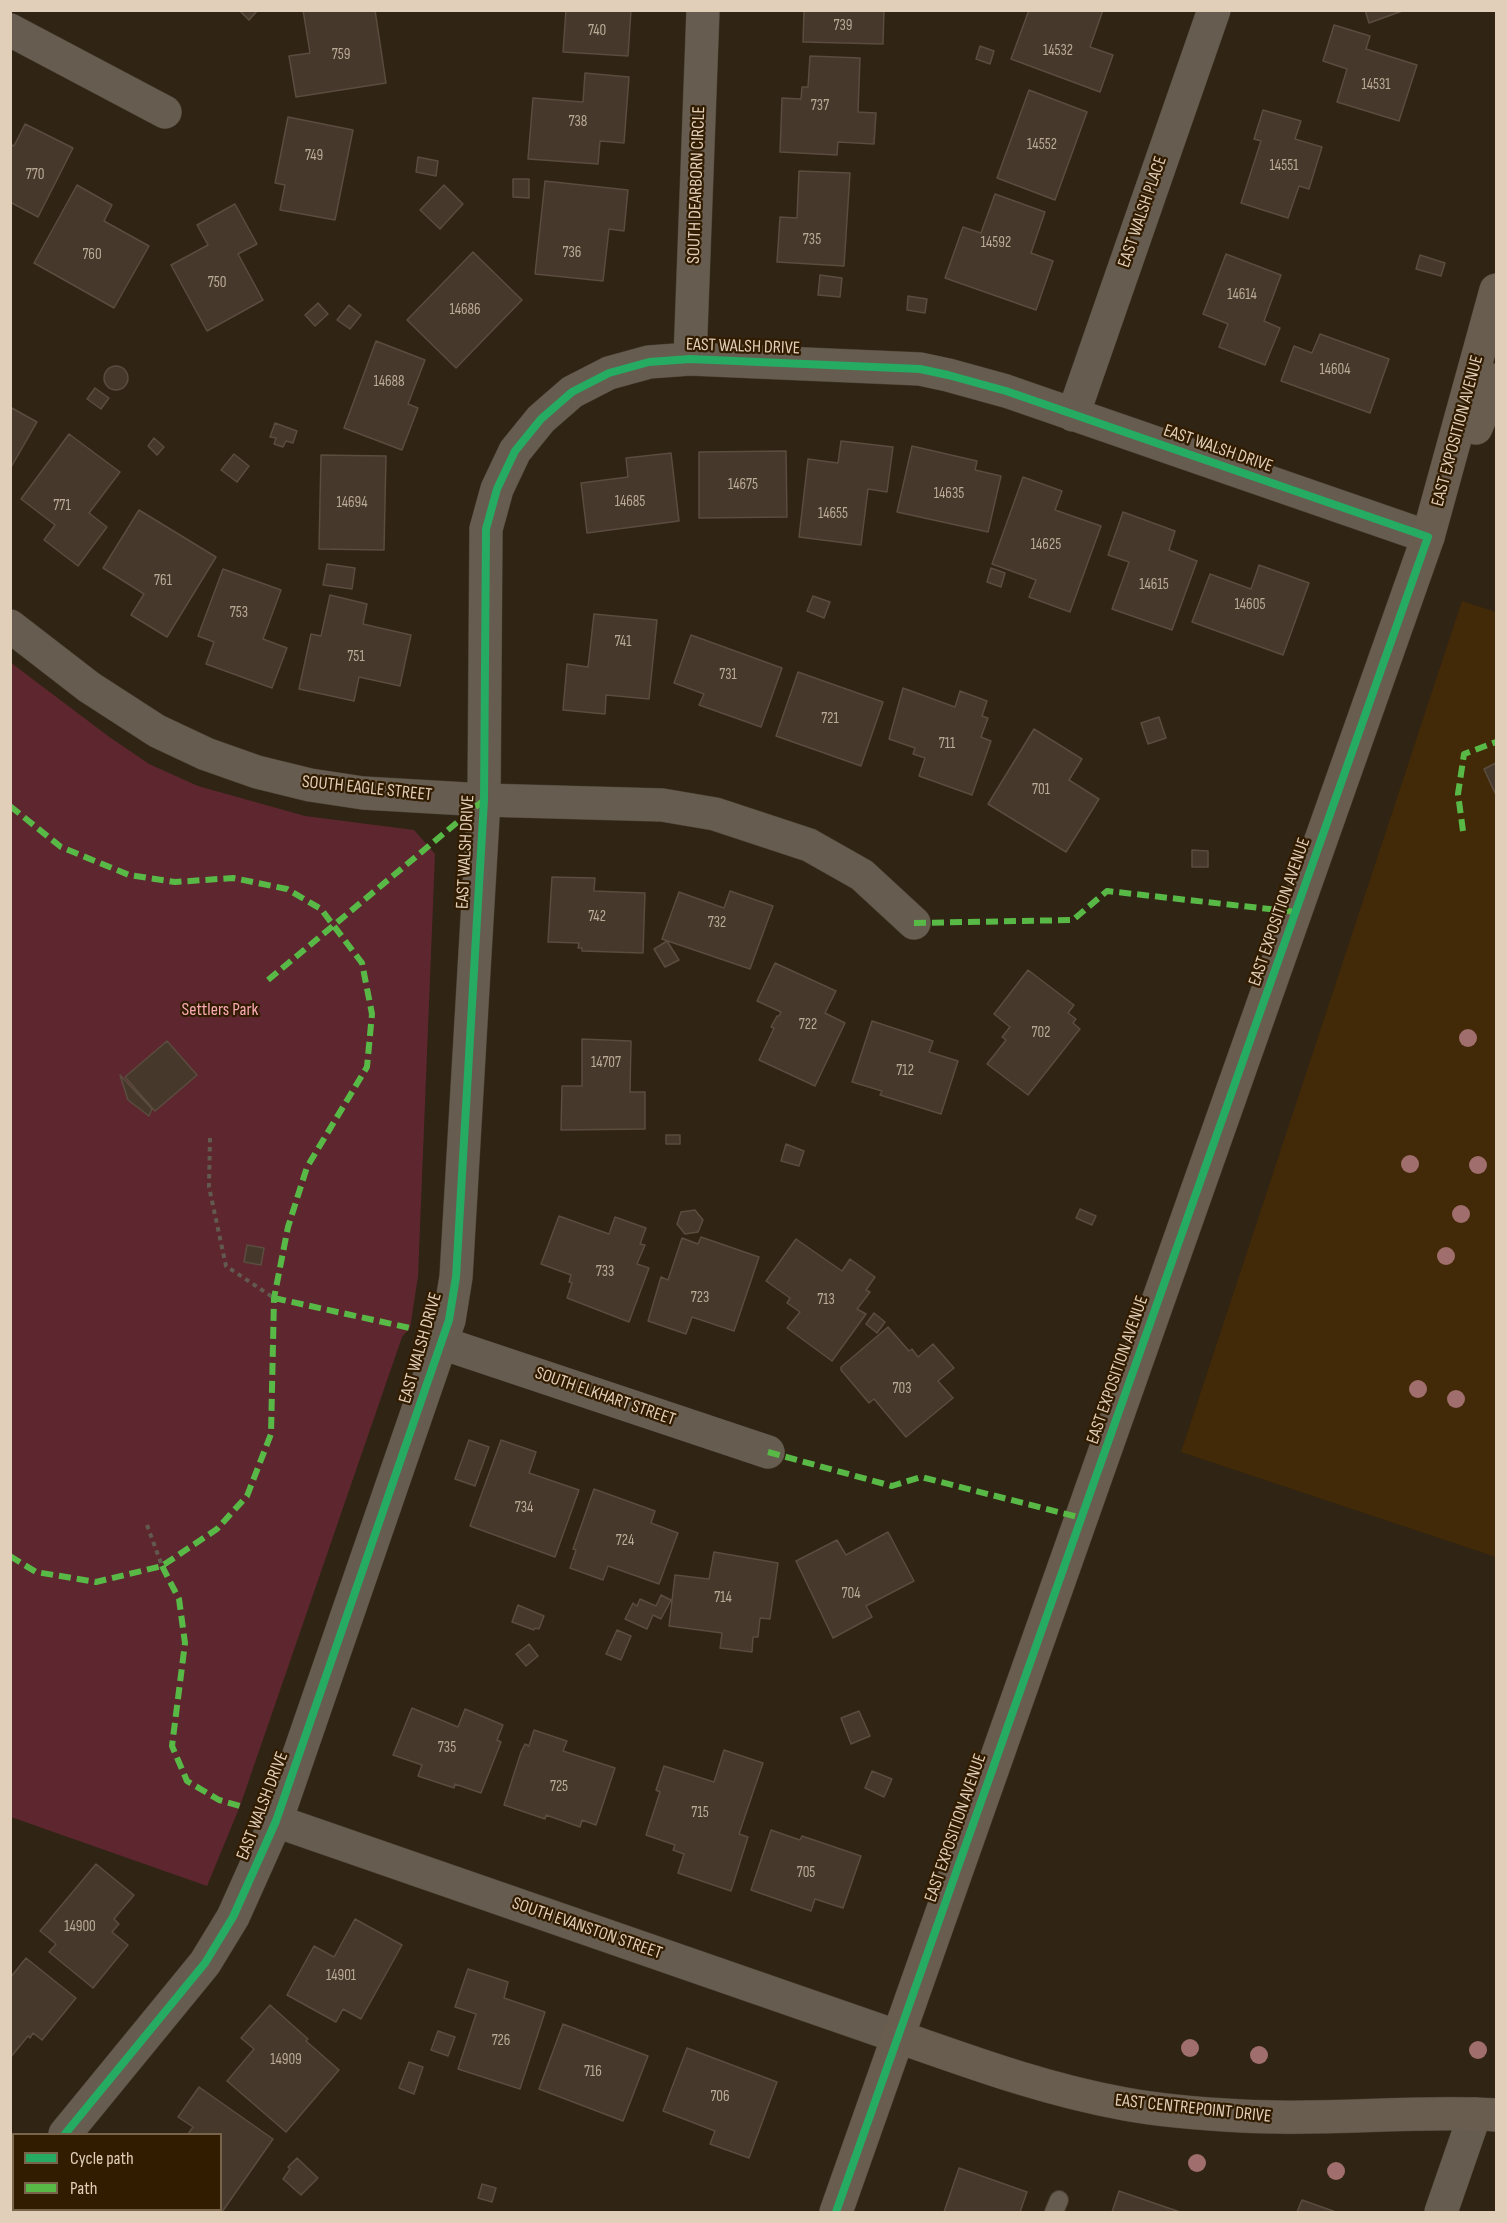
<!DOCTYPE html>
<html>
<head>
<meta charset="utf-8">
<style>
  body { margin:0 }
  #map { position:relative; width:1507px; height:2223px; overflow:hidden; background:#302414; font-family:"Sofia Sans Condensed",sans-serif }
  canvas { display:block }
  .frame { position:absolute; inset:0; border:12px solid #e1cfba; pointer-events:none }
  .legend { position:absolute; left:12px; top:2133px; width:210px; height:78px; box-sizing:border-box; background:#321c00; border:2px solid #78644a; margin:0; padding:8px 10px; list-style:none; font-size:18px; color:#e1cfba }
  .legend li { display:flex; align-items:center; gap:12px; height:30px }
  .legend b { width:30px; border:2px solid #78644a }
</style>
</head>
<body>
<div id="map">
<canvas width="1507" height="2223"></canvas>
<div class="frame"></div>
<ul class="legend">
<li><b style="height:8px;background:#26ab63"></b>Cycle path</li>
<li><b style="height:8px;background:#58b947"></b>Path</li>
</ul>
</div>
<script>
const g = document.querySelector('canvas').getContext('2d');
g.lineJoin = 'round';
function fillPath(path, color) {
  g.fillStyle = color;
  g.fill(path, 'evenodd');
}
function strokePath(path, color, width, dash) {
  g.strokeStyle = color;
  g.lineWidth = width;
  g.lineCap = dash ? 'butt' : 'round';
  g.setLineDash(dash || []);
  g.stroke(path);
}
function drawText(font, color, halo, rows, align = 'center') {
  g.font = font + ' "Sofia Sans Condensed",sans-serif';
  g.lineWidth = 4.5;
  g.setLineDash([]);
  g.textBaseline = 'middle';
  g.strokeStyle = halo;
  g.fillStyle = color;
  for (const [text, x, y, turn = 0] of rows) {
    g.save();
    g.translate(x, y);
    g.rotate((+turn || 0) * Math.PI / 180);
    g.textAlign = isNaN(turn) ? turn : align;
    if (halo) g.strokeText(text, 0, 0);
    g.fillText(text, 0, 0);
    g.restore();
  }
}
const built = new Path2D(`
  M1462,601l34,11v945l-315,-105z`);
const green = new Path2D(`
  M10,662l98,74 41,28 49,22 107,30 109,14 21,24 -17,422 -8,52 -8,9 -162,469 -33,80 -196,-69z`);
const building = new Path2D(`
  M239,10h19l-9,10z
  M303,10h72l11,73 -90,14 -7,-41 21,-3z
  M566,10h65l-3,46 -65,-4z
  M804,10h80l-1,34 -80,-2z
  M1029,10h74l-13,37 23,8 -13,37 -89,-33z
  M1365,10h40l-36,13z
  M1334,25l36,11 -4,13 51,16 -18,56 -62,-19 10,-33 -24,-8z
  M980,46l14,5 -4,13 -14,-5z
  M810,56l50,2 -2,54 18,1 -2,31 -36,-2 -1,13 -57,-3 2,-54 19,1 1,-12h6z
  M585,73l44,4 -5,66 -24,-2 -2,23 -70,-5 5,-61 50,4z
  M1029,90l58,22 -32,88 -58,-22z
  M1263,110l38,11 -6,18 27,8 -13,42 -10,-3 -11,32 -47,-15 20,-62 -7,-2z
  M288,117l65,13 -18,90 -55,-10 5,-25 -10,-2z
  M25,124l48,24 -35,69 -28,-15v-58l4,2z
  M418,157l20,4 -2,15 -20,-4z
  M799,171l51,2 -6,93 -67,-4 3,-45 17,1z
  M513,179h16v19l-16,-1z
  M545,181l83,9 -4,41 -15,-2 -6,52 -68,-7z
  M77,185l35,20 -8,16 45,25 -35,62 -80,-45z
  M444,185l19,19 -23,25 -20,-19z
  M995,194l50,18 -14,41 22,8 -17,49 -91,-32 18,-51 18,6z
  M235,204l22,40 -19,10 25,46 -56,31 -36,-66 37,-20 -11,-20z
  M473,252l49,48 -66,68 -49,-48z
  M1226,254l55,21 -17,46 16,7 -15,37 -46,-18 9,-23 -25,-10z
  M1420,255l25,8 -4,13 -25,-7z
  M820,275l22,3 -2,19 -22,-2z
  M908,296l19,3 -2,14 -18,-3z
  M318,303l10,11 -13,12 -10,-11z
  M349,305l12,10 -11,14 -13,-9z
  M1320,334l69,25 -19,54 -89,-32 13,-35 18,7z
  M376,341l49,19 -17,44 10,4 -16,42 -58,-22z
  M104 378a12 12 0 1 1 24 0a12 12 0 1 1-24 0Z
  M95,388l14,10 -8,11 -14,-10z
  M10,407l27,15 -27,47z
  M275,423l22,8 -4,12 -7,-2 -3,6 -9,-3 2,-6 -6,-1z
  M69,434l51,38 -31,41 18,14 -29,39 -34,-26 11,-15 -34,-26z
  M154,438l10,9 -7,8 -9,-9z
  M841,441l52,6 -6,45 -19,-3 -7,56 -62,-8 9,-78 30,4z
  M912,446l65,15 -2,9 26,6 -13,56 -91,-20z
  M786,451l1,66 -88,1v-66z
  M671,453l8,68 -92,12 -6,-50 47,-6 -2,-19z
  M234,454l15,12 -12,16 -16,-12z
  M321,455l65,1 -2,94 -65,-1z
  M1023,477l39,14 -7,19 46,16 -31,86 -41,-15 7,-17 -44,-16z
  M139,510l77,47 -49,80 -36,-22 13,-21 -41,-26z
  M1123,512l52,19 -6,19 28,11 -25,69 -60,-21 17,-47 -21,-7z
  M327,564l28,4 -3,21 -29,-4z
  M1259,565l50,18 -26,72 -91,-33 18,-48 41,15z
  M991,568l14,5 -4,14 -14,-5z
  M223,569l58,21 -18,49 24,9 -15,40 -66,-24 8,-22 -16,-6z
  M330,595l37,9 -4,20 48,11 -11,51 -41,-9 -5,24 -55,-12 12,-55 10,2z
  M813,596l17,6 -6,16 -17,-7z
  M594,614l63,6 -8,79 -43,-4 -1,19 -42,-4 4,-46 21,3z
  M691,635l91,33 -21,59 -62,-22 5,-11 -30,-11z
  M798,672l85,30 -22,64 -85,-30z
  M903,688l52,19 5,-16 27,10 -5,15 6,2 -7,19 10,4 -19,54 -53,-19 6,-18 -12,-4 2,-6 -26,-9z
  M1159,717l7,21 -18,6 -7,-21z
  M1034,729l48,30 -13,21 30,19 -33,53 -78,-48z
  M1496,763v32l-12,-26z
  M1192,850l16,1v16h-16z
  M552,877l43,1 -1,13 51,2 -2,60 -61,-2v-3h-4l1,-5 -31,-1z
  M730,891l43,15 -23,63 -88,-30 17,-47 45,16z
  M667,941l12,19 -14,7 -11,-18z
  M775,963l61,28 -11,22 20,10 -30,63 -56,-26 15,-32 -3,-1 6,-11h2l2,-4 -24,-11z
  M1028,970l46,35 -6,8 8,6 -3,4 7,6 -52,66 -41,-31 19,-24 -4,-3 8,-10 -16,-13z
  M872,1021l61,20 -4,11 29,9 -17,53 -61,-19 2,-4 -30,-9z
  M582,1039l49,2 -1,51h15v37l-84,1 1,-44h20z
  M167,1041l30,34 -42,36 -30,-34z
  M120,1075l32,34 -3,7 -21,-16z
  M666,1135h14v9h-14z
  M786,1144l18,7 -5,15 -18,-5z
  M1080,1209l16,7 -4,9 -16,-7z
  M695,1210l8,10 -5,12 -13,2 -8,-10 4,-12z
  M559,1216l50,18 6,-17 31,11 -6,16 5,1 -8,19 12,4 -20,54 -62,-24 5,-15 -3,-1 2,-7 -30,-11z
  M701,1237l58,20 -25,74 -42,-14 -6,17 -38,-13 13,-44 7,3 14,-42 16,6z
  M796,1239l46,32 8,-12 25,18 -9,13 4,2 -13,17 9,5 -34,47 -45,-33 13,-16 -13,-9 3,-5 -24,-17z
  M247,1245l17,3 -3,17 -17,-3z
  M874,1313l11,9 -8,11 -11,-9z
  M888,1327l21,24 3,-2 6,8 15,-13 21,24 -16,13 15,17 -47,39 -32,-38 -5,4 -28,-33v-3z
  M469,1440l20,7 -14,39 -20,-7z
  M501,1440l35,12 -7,21 50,17 -24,67 -85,-31z
  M594,1489l61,22 -4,12 27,10 -19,51 -51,-18 -5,14 -33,-12 6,-18 -3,-1z
  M888,1532l26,49 -48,25 6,11 -39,21 -37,-77 41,-21 9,15z
  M714,1552l64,11 -8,56 -10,-1 -2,19h-5l-1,15 -32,-4 2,-15 -53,-7 6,-51 34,4z
  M661,1595l10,5 -10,19 -8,-4 -6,14 -22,-10 8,-16 4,3 3,-7 16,7z
  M518,1605l26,11 -5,13 -4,-1 -1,2 -22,-8z
  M617,1630l14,6 -10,24 -15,-6z
  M529,1644l9,12 -12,10 -10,-12z
  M412,1708l46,19 7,-18 38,16 -6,15 4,2 -20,51 -26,-9 -1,4 -36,-12 4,-11 -29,-10z
  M859,1711l11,25 -19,8 -10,-26z
  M534,1730l33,11 -4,10 52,17 -19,57 -14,-5 -2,7 -34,-12 -1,4 -41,-14 17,-53 4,-8 4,2z
  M724,1750l39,13 -24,71 9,3 -17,54 -53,-18 6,-19 -11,-4 2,-5 -29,-10 14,-43 -4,-2 8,-24 50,16z
  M872,1771l20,8 -8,18 -19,-9z
  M771,1830l29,10 2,-4 59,20 -18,52 -28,-9 -4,12 -60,-21z
  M96,1864l38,31 -20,24 5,5 -7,8 16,13 -35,43 -44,-36 7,-8 -16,-13z
  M355,1919l47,26 -41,74 -18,-10 -7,13 -49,-27 27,-49 20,11z
  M26,1958l50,40 -34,42 -9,-7 -3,5 -2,-2 -18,22v-80z
  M468,1969l40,13 -4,16 41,14 -25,77 -62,-20 18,-55 -21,-7z
  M270,2005l38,34 -2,2 33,29 -53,62 -59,-51 27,-32 -13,-11z
  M563,2024l85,32 -25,65 -84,-32z
  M438,2031l17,6 -7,19 -17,-6z
  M687,2048l90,34 -28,76 -39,-14 5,-13 -52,-20z
  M409,2062l14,5 -9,27 -15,-6z
  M199,2087l74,52 -51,73 -9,-2h7v-76h-32l5,-7 -15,-10z
  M297,2158l21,20 -17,17 -18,-16 7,-10 -2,-2z
  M959,2168l68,24 -7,20h-76z
  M482,2184l14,4 -4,14 -14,-4z
  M1119,2191l61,21h-68z
  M1302,2200l34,12h-39z
  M130,2210h47l4,2h-53z`);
const path = new Path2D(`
  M210,1138l-1,49 17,79 48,32
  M147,1525l15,41`);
const lane = new Path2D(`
  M1054,2212l5,-12`);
const street = new Path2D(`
  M10,30l155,82
  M690,359l13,-349
  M1073,415l141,-405
  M10,626l79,61 68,44 49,23 51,18 53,13 53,8 121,7 178,5 53,9 94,31 53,30 52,48
  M442,1343l326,109
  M276,1821l623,216
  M65,2134l140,-171 28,-46 43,-96 173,-501 7,-43 28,-477 2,-271 11,-40 18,-38 26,-32 31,-27 37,-19 40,-11 41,-3 230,10 28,6 58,16 422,146
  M10,2189l4,-2
  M1441,2212l34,-98`);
const secondary = new Path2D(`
  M1476,428l20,-48
  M899,2037c74,26 148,53 226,67 38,7 78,10 117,12 85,5 170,-6 254,-1
  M836,2212l592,-1675 68,-247`);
const quiet = new Path2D(`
  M10,806l51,41 68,28 46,7 58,-4 54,11 34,20 41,54 10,51 -5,53 -60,100 -19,60 -14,71 -3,136 -24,62 -30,33 -55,37 -66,16 -60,-10 -26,-16
  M1463,831l-5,-37 6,-40 32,-12
  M914,923l159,-3 34,-29 189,21
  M268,980l216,-180
  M274,1298l136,30
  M768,1452l124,34 29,-9 161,41
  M162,1566l17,33 6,44 -13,103 15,35 32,19 21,6`);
const cycleway = new Path2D(`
  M65,2134l140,-171 28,-46 43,-96 173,-501 7,-43 28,-477 2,-271 11,-40 18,-38 26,-32 31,-27 37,-19 40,-11 41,-3 230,10 28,6 58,16 422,146 -592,1675`);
const trees = [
  [1468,1038],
  [1410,1164],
  [1478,1165],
  [1461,1214],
  [1446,1256],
  [1418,1389],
  [1456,1399],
  [1190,2048],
  [1478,2050],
  [1259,2055],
  [1197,2163],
  [1336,2171]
];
const numberNames = [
  ["739",843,26],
  ["740",597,31],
  ["14532",1058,51],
  ["759",341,55],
  ["14531",1376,85],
  ["737",820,106],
  ["738",578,122],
  ["14552",1042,145],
  ["749",314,156],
  ["14551",1284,166],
  ["770",35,175],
  ["735",812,240],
  ["14592",996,243],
  ["736",572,253],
  ["760",92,255],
  ["750",217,283],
  ["14614",1242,295],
  ["14686",465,310],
  ["14604",1335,370],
  ["14688",389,382],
  ["14675",743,485],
  ["14635",949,494],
  ["14685",630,502],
  ["14694",352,503],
  ["771",62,506],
  ["14655",833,514],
  ["14625",1046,545],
  ["761",163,581],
  ["14615",1154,585],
  ["14605",1250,605],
  ["753",239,613],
  ["741",623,642],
  ["751",356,657],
  ["731",728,675],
  ["721",830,719],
  ["711",947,744],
  ["701",1041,790],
  ["742",597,917],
  ["732",717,923],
  ["722",808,1025],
  ["702",1041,1033],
  ["14707",606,1063],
  ["712",905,1071],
  ["733",605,1272],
  ["723",700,1298],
  ["713",826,1300],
  ["703",902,1389],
  ["734",524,1508],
  ["724",625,1541],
  ["704",851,1594],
  ["714",723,1598],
  ["735",447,1748],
  ["725",559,1787],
  ["715",700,1813],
  ["705",806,1873],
  ["14900",80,1927],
  ["14901",341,1976],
  ["726",501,2041],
  ["14909",286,2060],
  ["716",593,2072],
  ["706",720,2097]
];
const streetNames = [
  ["SOUTH DEARBORN CIRCLE",697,185,-88],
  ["EAST WALSH PLACE",1143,212,-71],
  ["EAST WALSH DRIVE",743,347,2],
  ["EAST EXPOSITION AVENUE",1458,431,-75],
  ["EAST WALSH DRIVE",1218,449,19],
  ["SOUTH EAGLE STREET",367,789,6],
  ["EAST WALSH DRIVE",466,852,-87],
  ["EAST EXPOSITION AVENUE",1280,912,-71],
  ["EAST WALSH DRIVE",421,1348,-74],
  ["EAST EXPOSITION AVENUE",1118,1370,-71],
  ["SOUTH ELKHART STREET",605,1397,19],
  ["EAST WALSH DRIVE",263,1806,-69],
  ["EAST EXPOSITION AVENUE",956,1828,-71],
  ["SOUTH EVANSTON STREET",587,1929,19],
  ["EAST CENTREPOINT DRIVE",1193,2109,6]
];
const parkNames = [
  ["Settlers Park",220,1010]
];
fillPath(built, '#422907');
fillPath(green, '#5e2730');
fillPath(building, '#46392c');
strokePath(building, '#5a4c3f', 1.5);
strokePath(lane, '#4a3f31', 20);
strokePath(street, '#4a3f31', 34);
strokePath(secondary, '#4a3f31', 34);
strokePath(path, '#635a4f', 4, [4.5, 4.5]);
strokePath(lane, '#665c50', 18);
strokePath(street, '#665c50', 33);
strokePath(secondary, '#695d4f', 33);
strokePath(quiet, '#58b947', 6, [12, 6]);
strokePath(cycleway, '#26ab63', 8);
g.fillStyle = '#9f6e6d';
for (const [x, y] of trees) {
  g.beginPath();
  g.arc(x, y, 9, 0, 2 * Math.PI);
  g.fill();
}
drawText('15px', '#baaa96', null, numberNames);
drawText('18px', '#e1cfba', '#321c00', streetNames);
drawText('18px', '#f9aab5', '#321c00', parkNames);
</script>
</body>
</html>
